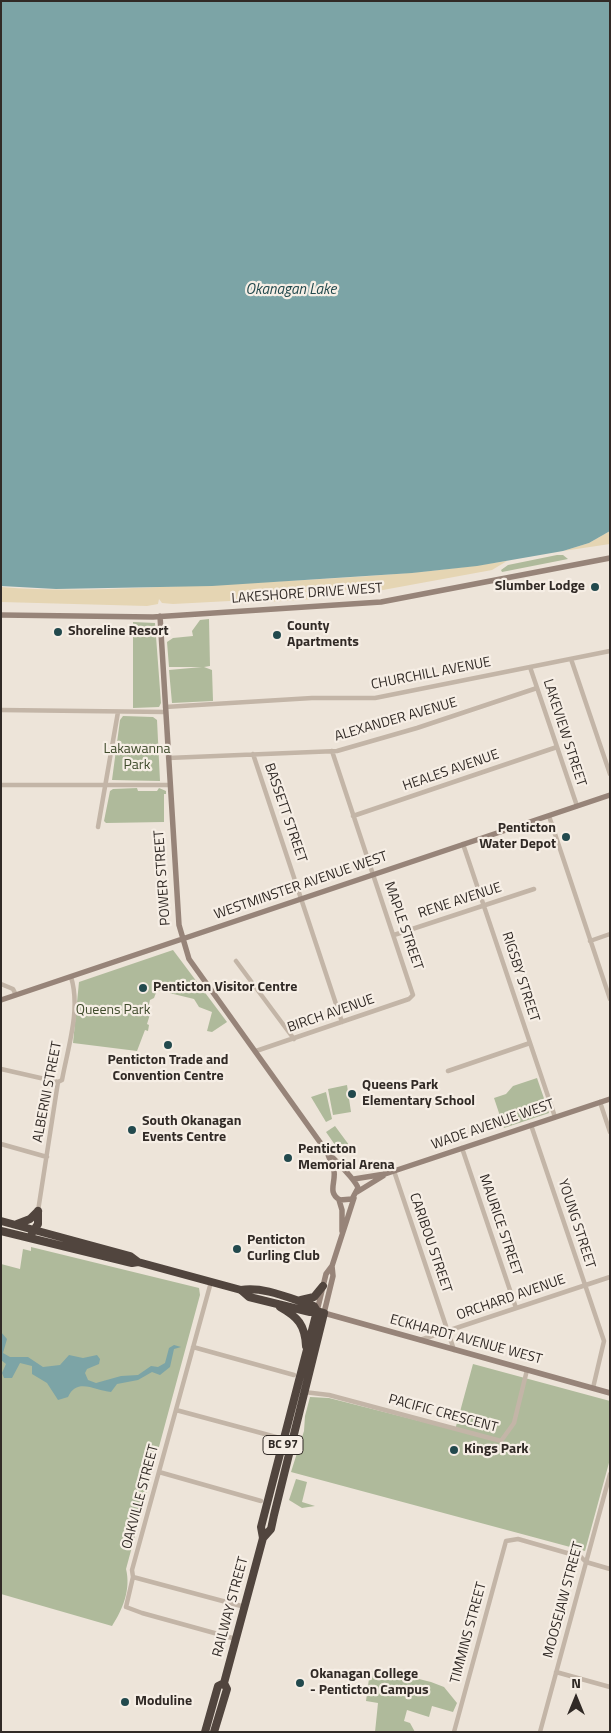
<!DOCTYPE html>
<html>
<head>
<meta charset="utf-8">
<style>
  body { margin:0 }
  #map { position:relative; width:611px; height:1733px; overflow:hidden; background:#ede4d9; font-family:"Titillium Web",sans-serif }
  canvas { display:block }
  .frame { position:absolute; inset:0; border:2px solid #312a26; pointer-events:none }
  .north { position:absolute; left:551px; top:1673px; width:50px; height:50px; -webkit-text-stroke:4px #f6eee5; paint-order:stroke; rotate:0deg; font-size:14px; font-weight:700; line-height:20px; text-align:center; color:#312a26 }
  .north::after { content:''; display:block; margin:auto; width:18px; height:22px; background:#312a26; clip-path:polygon(50% 0,100% 100%,50% 72%,0 100%) }
</style>
</head>
<body>
<div id="map">
<canvas width="611" height="1733"></canvas>
<div class="frame"></div>
<div class="north">N</div>
</div>
<script>
const g = document.querySelector('canvas').getContext('2d');
g.lineJoin = 'round';
function fillPath(path, color) {
  g.fillStyle = color;
  g.fill(path, 'evenodd');
}
function strokePath(path, color, width, dash) {
  g.strokeStyle = color;
  g.lineWidth = width;
  g.lineCap = dash ? 'butt' : 'round';
  g.setLineDash(dash || []);
  g.stroke(path);
}
function drawText(font, color, halo, rows, align = 'center') {
  g.font = font + ' "Titillium Web",sans-serif';
  g.lineWidth = 4.5;
  g.setLineDash([]);
  g.textBaseline = 'middle';
  g.strokeStyle = halo;
  g.fillStyle = color;
  for (const [text, x, y, turn = 0] of rows) {
    g.save();
    g.translate(x, y);
    g.rotate((+turn || 0) * Math.PI / 180);
    g.textAlign = isNaN(turn) ? turn : align;
    if (halo) g.strokeText(text, 0, 0);
    g.fillText(text, 0, 0);
    g.restore();
  }
}
const green = new Path2D(`
  M557,555h6l5,4 -66,13 -1,-2 7,-5z
  M209,619l1,47 -6,1 8,3 1,31 -41,2 -3,-33 33,-3h-33l-2,-25 6,-4 20,-2 -1,-5 8,-11z
  M133,622l22,1 6,80 -2,4 -26,1z
  M123,716l30,1 4,3 3,61 -48,-1 8,-60z
  M137,788l1,3h19l2,-3 7,3v3h-2v28l-58,1 -2,-2 6,-30 3,-2z
  M173,950l54,72 -15,10 -5,-1 5,-19 -13,-5 -5,-8 -37,-9 -3,8 -4,2 -2,9 3,2 -4,13 2,1 -1,6 -3,-1 -8,21 -64,-8 6,-61z
  M537,1078l12,35 -45,15 -10,-30 12,-4 7,-8z
  M347,1085l4,27 -18,3 -5,-26z
  M326,1092l6,27 -6,3 -15,-25z
  M335,1126l17,23 -10,6 -16,-23z
  M31,1247l168,41 1,7 -74,274c5,20 -3,40 -14,57l-111,-32v-330l19,5 3,-20 8,2z
  M473,1364l137,37v58l-25,92 -294,-79 13,-41 1,-15 5,-19 19,1 126,32z
  M296,1479l11,3 -5,20 13,4 -13,2 -13,-8z
  M370,1671l33,4 28,7 13,5 13,16 -4,9 -21,-6 -3,11 -22,-7 -3,11 6,2 5,9h-40l3,-29 -12,-2z`);
const sand = new Path2D(`
  M610,531v13l-47,7 26,-8z
  M507,561l-15,9 -120,22 -25,-2 -27,4 -20,-3 -36,3 -15,6 -76,4 -11,-1 -3,-4 -1,5 -11,2 -146,-4v-15c72,6 151,0 223,-3 94,-5 190,-8 283,-23z
  M298,594l16,2v3l-63,4 14,-6 1,2 28,-4 1,2z`);
const water = new Path2D(`
  M1,1h609v530l-21,12 -26,8 -86,15 -65,7 -200,13 -156,3 -55,-3z
  M1,1332l6,7 -4,14 7,4h18l15,10 17,-2 9,-10 14,3 14,-3 3,4 -1,5 -12,5 -2,4 3,7 8,3 25,-7 17,-1 13,-9 7,1 7,-4 4,-15 5,-3 7,2 -7,2 -4,18 -10,8 -8,-3 -14,8 -21,4 -6,8c-15,-1 -34,-15 -43,5l-10,3 -11,-17 -15,-9v-8l-12,-3 -8,15h-8l-2,-5 4,-9 -5,-4z`);
const street = new Path2D(`
  M571,659l39,115
  M530,667l47,139
  M165,707l147,-9h63l235,-47
  M1,710l165,2
  M253,754l89,268
  M168,758l169,-7 80,-23 120,-40
  M1,785h169
  M353,816l204,-69
  M549,816l61,183
  M98,827l20,-115
  M463,844l92,273
  M394,935l140,-46
  M590,941l20,-7
  M236,961l58,78
  M1,984l12,5 3,6
  M256,1051l153,-52 4,-4 -81,-244
  M1,1069l57,13
  M448,1071l82,-28
  M600,1102l10,30
  M531,1125l73,216 -11,47
  M1,1144l46,13
  M462,1148l54,160
  M394,1171l60,179
  M38,1211l20,-129 4,-2c6,-33 19,-71 9,-103
  M211,1282l-79,288 1,7 -7,30 16,6 94,26
  M420,1340l190,-63
  M193,1347l101,28
  M304,1392l25,3 172,46 13,-18 13,-53
  M176,1410l100,27
  M159,1472l102,29
  M133,1577l112,30
  M556,1672l54,15
  M454,1732l52,-191 12,-2 63,18 5,5 24,7
  M540,1732l70,-258`);
const secondary = new Path2D(`
  M1,615l152,2 228,-15 229,-44
  M160,616l19,309 10,34 138,193c7,7 29,28 31,36l-6,11 -12,1c-13,-7 -4,-18 -6,-29 -1,-6 -5,-13 -7,-19
  M1,1000l609,-205
  M354,1179l31,-5 225,-75
  M357,1192l26,-16
  M354,1198l-22,68 1,10 -9,37 286,80
  M339,1200l3,10v21
  M317,1311l9,-37 6,-8`);
const highway = new Path2D(`
  M1,1221l129,35 8,6
  M17,1224l13,-5 8,-8
  M1,1231l131,32 6,-1 103,28 8,7 61,15 7,-1
  M32,1233l6,-9v-13
  M241,1290c23,-4 50,9 73,16l3,5 7,2 -50,202 -3,14 -8,9
  M301,1300l13,-3 9,-11
  M280,1307c18,10 25,18 26,39
  M205,1732l13,-46 6,-3 39,-145 -2,-11 56,-216
  M214,1732l13,-43 -3,-6`);
const markers = [
  [595,587,5,"#22494d"],
  [58,632,5,"#22494d"],
  [277,635,5,"#22494d"],
  [566,837,5,"#22494d"],
  [143,988,5,"#22494d"],
  [168,1045,5,"#22494d"],
  [352,1094,5,"#22494d"],
  [132,1130,5,"#22494d"],
  [288,1158,5,"#22494d"],
  [237,1249,5,"#22494d"],
  [454,1450,5,"#22494d"],
  [300,1683,5,"#22494d"],
  [125,1702,5,"#22494d"]
];
const shields = [
  [283,1445,40]
];
const shieldNames = [
  ["BC 97",283,1445]
];
const poiNames = [
  ["Slumber Lodge",585,587,"right"],
  ["County",287,627],
  ["Apartments",287,643],
  ["Shoreline Resort",68,632],
  ["Penticton",556,829,"right"],
  ["Water Depot",556,845,"right"],
  ["Penticton Visitor Centre",153,988],
  ["Penticton Trade and",168,1061,"center"],
  ["Convention Centre",168,1077,"center"],
  ["Queens Park",362,1086],
  ["Elementary School",362,1102],
  ["South Okanagan",142,1122],
  ["Events Centre",142,1138],
  ["Penticton",298,1150],
  ["Memorial Arena",298,1166],
  ["Penticton",247,1241],
  ["Curling Club",247,1257],
  ["Kings Park",464,1450],
  ["Okanagan College",310,1675],
  ["- Penticton Campus",310,1691],
  ["Moduline",135,1702]
];
const streetNames = [
  ["LAKESHORE DRIVE WEST",307,594,-4],
  ["CHURCHILL AVENUE",431,674,-11],
  ["ALEXANDER AVENUE",396,720,-16],
  ["LAKEVIEW STREET",564,733,72],
  ["HEALES AVENUE",451,771,-19],
  ["BASSETT STREET",285,813,71],
  ["POWER STREET",163,878,-94],
  ["WESTMINSTER AVENUE WEST",301,886,-19],
  ["RENE AVENUE",460,901,-18],
  ["MAPLE STREET",403,926,71],
  ["RIGSBY STREET",520,977,72],
  ["BIRCH AVENUE",331,1014,-19],
  ["ALBERNI STREET",48,1092,-79],
  ["WADE AVENUE WEST",493,1125,-19],
  ["YOUNG STREET",576,1224,72],
  ["MAURICE STREET",500,1225,71],
  ["CARIBOU STREET",430,1243,71],
  ["ORCHARD AVENUE",511,1298,-19],
  ["ECKHARDT AVENUE WEST",466,1340,15],
  ["PACIFIC CRESCENT",443,1414,15],
  ["OAKVILLE STREET",141,1497,-75],
  ["MOOSEJAW STREET",564,1600,-75],
  ["RAILWAY STREET",231,1607,-75],
  ["TIMMINS STREET",469,1633,-75]
];
const parkNames = [
  ["Lakawanna",137,750],
  ["Park",137,766],
  ["Queens Park",113,1011]
];
const waterNames = [
  ["Okanagan Lake",291,290]
];
fillPath(green, '#afba9b');
fillPath(sand, '#e5d5b3');
fillPath(water, '#7ca4a6');
strokePath(street, '#c3b5a7', 4.5);
strokePath(secondary, '#978479', 5.5);
strokePath(highway, '#51453e', 8);
for (const [x, y, r, color] of markers) {
  const dot = new Path2D();
  dot.arc(x, y, r, 0, 2 * Math.PI);
  g.fillStyle = color;
  g.fill(dot);
  strokePath(dot, '#f6eee5', 2);
}
for (const [x, y, w] of shields) {
  const box = new Path2D();
  box.roundRect(x - w / 2, y - 9.5, w, 19, 4);
  g.fillStyle = '#f6eee5';
  g.fill(box);
  strokePath(box, '#312a26', 1);
}
drawText('bold 12px', '#312a26', null, shieldNames);
drawText('bold 14px', '#312a26', '#f6eee5', poiNames, 'left');
drawText('14px', '#312a26', '#f6eee5', streetNames);
drawText('14px', '#404c2d', '#f6eee5', parkNames);
drawText('italic 15px', '#22494d', '#f6eee5', waterNames);
</script>
</body>
</html>
